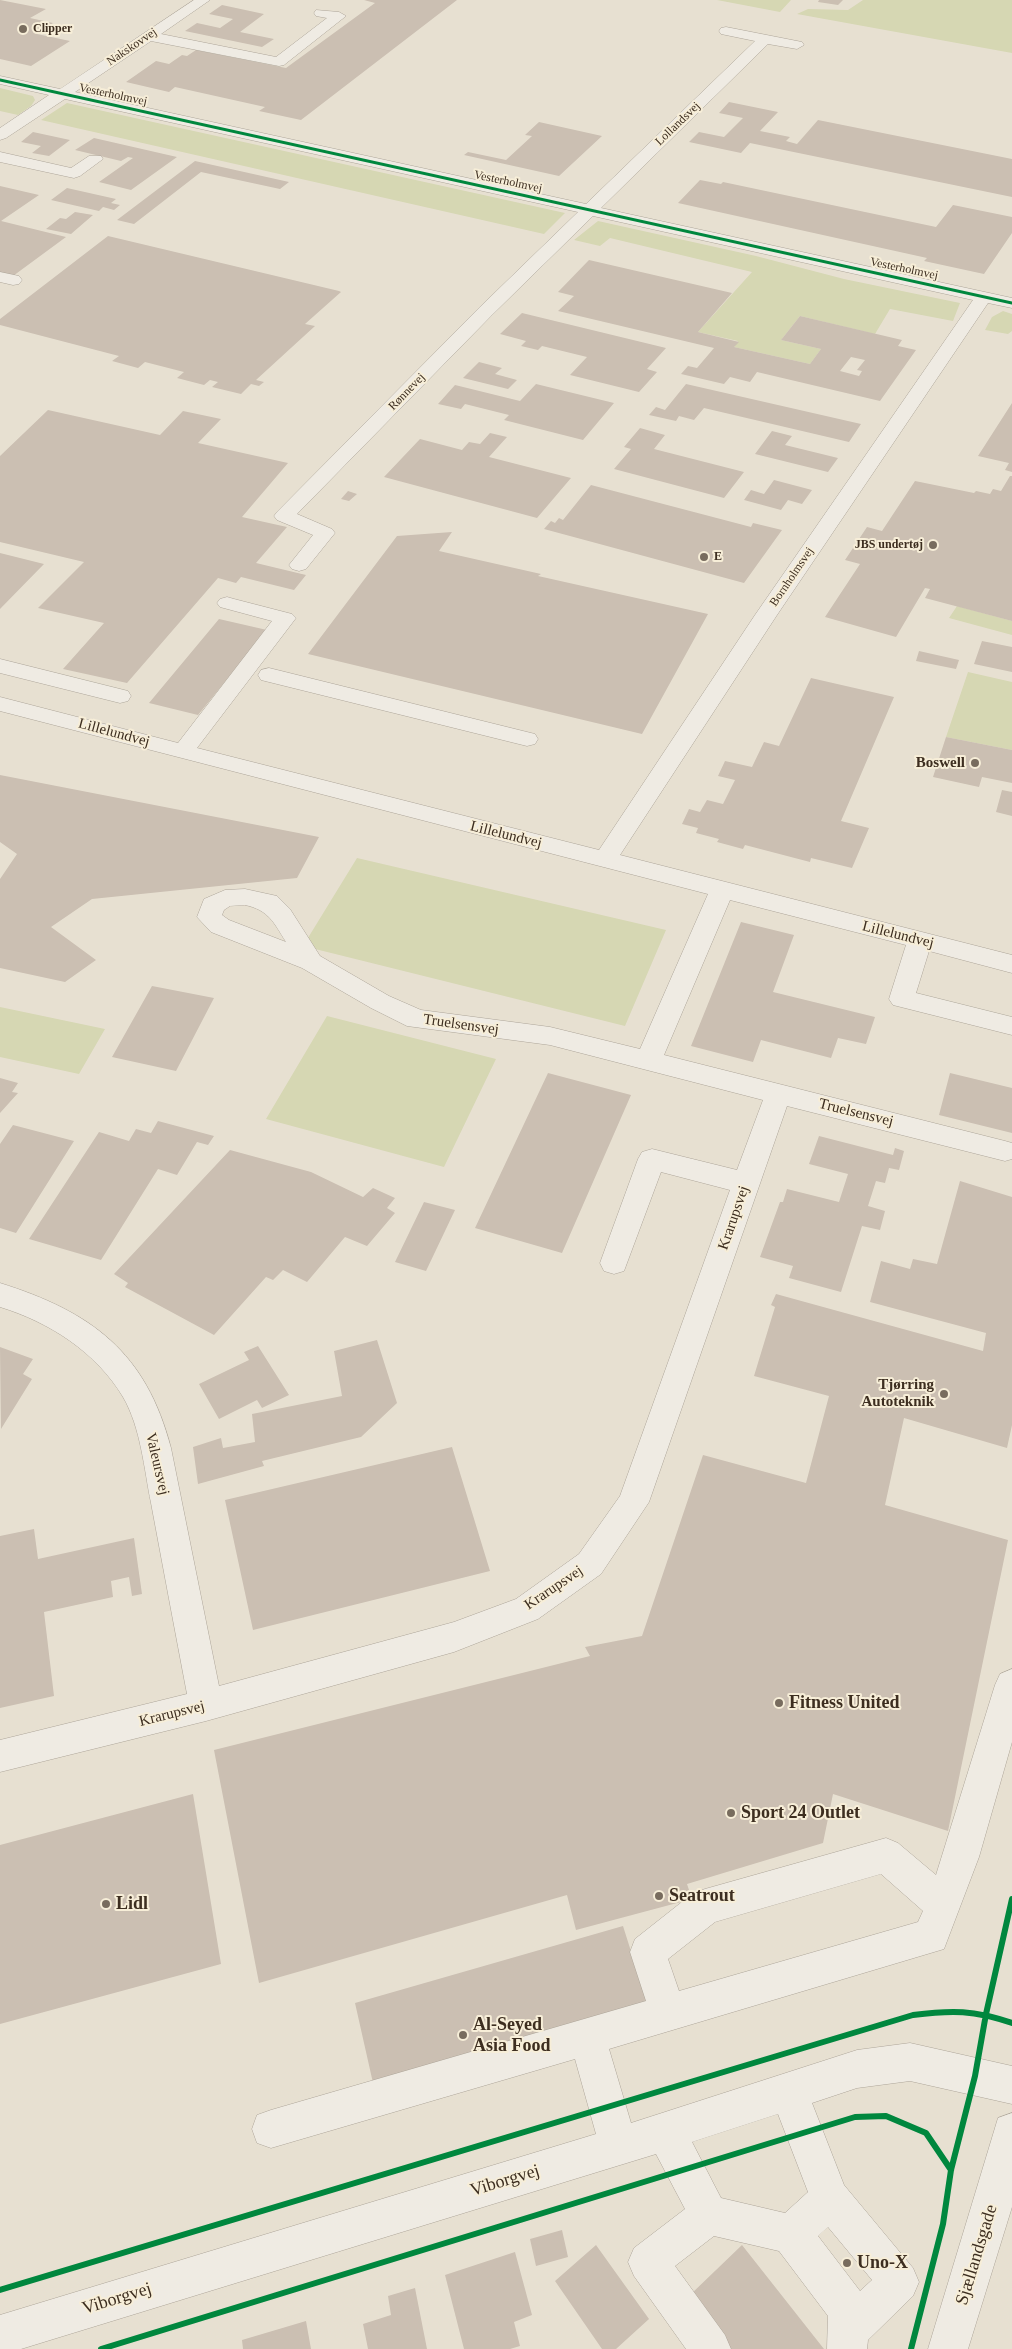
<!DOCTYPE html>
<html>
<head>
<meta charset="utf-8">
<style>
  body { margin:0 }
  canvas { display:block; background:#e7e0d1 }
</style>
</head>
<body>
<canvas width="1012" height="2349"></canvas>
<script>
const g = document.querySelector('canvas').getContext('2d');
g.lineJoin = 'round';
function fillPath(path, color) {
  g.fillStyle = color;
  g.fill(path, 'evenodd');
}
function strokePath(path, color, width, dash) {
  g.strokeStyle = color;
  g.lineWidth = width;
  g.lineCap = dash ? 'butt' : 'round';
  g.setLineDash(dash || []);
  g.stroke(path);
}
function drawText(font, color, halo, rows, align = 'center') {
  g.font = font + ' "Times New Roman",serif';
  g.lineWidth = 4;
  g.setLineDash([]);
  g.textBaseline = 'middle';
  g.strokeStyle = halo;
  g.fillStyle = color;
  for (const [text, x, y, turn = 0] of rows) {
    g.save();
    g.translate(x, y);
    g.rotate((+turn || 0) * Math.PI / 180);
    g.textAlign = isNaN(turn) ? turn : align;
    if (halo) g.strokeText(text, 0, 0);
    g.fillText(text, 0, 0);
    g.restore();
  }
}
const green = new Path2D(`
  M717,0h74l-11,12z
  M863,0h149v53l-215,-39 11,-5 40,1z
  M0,88l33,8 2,4 -4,6 -13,9 -18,-4z
  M67,103l498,110 -21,21 -503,-114z
  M598,221l158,35 88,23 116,24 -7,18 -63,-12 -15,25 -75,-18 -19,24 40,9 -11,15 -76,-17 4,-6 -40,-9 54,-60 -142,-34 -10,8 -26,-6z
  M1003,311l9,3v17l-4,3 -23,-4 7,-13z
  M957,606l55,15v14l-63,-17z
  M968,672l44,10v68l-66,-13z
  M357,858l309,72 -41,96 -322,-80z
  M0,1007l105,22 -26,45 -79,-17z
  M327,1016l169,43 -52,108 -178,-48z`);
const building = new Path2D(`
  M0,0l46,9 -16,9 23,5 -16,11 33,7 -39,25 -31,-7z
  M364,0h93l-156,120 -42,-9 6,-4 -90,-20 -6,5 -43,-10 30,-21 13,3 13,-9 5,1 9,-6 90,18 89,-65z
  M819,0h24l-5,5 -20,-3z
  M222,5l42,9 -24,18 34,7 -12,8 -77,-16 12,-8 23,5 13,-9 -24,-5z
  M729,102l49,10 -18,19 30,6 -4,4 11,3 21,-24 194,39v38l-262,-54 -9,10 -52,-11 10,-10 25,5 19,-19 -24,-5z
  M539,122l63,14 -43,40 -95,-21 4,-3 38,8 26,-24 -7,-1z
  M33,132l37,8 -21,16 -17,-3 9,-7 -20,-4z
  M94,138l83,19 -46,33 -32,-8 34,-24 -5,-1 -7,4 -46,-11z
  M195,161l94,21 -9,7 -79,-17 -67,52 -17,-4z
  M700,180l21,4 2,-2 213,45 17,-22 59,12v16l-28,41 -60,-13 3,-3 -249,-55z
  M0,186l39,9 -38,26 65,16 -53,39 -13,-3z
  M67,188l49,11 -5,4 9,2 -6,5 -11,-3 -4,4 -48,-11z
  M75,212l18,3 -22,19 -25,-5 14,-11 6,1z
  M108,236l231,55 2,1 -36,32 10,2 -59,54 8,2 -5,4 -8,-2 -10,10 -29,-7 6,-5 -8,-2 -6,5 -27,-7 7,-6 -39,-10 -7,6 -26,-7 7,-5 -119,-31v-6z
  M589,260l143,33 -34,39 41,10 -5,5 76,17 11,-15 -40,-9 19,-24 102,24 -4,6 18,4 -36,51 -123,-29 -7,10 -20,-5 -6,7 -43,-10 7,-8 9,2 17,-20 -156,-37 16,-15 -16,-4zM851,357l14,3 -8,10 5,1 -3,5 -19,-5z
  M522,313l144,35 -19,21 10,3 -18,20 -69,-17 17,-18 -45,-11 -4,4 -17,-4 5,-5 -26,-7z
  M479,362l23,6 -7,6 22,6 -9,9 -45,-11z
  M536,384l78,19 -31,37 -79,-20 5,-5 -44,-11 -4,5 -23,-5 17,-19 65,16z
  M686,384l175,40 -12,18 -145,-34 -10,12 -15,-4 -3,5 -27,-6 7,-8 9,3z
  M1012,403v69l-7,-2 4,-7 -31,-7z
  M48,410l112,25 23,-24 38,8 -23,24 90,20 -46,54 45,10 -31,36 50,12 -12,15 -53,-13 -5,6 -18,-5 -91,105 -64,-14 41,-46 -66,-15 46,-46 -84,-20v-86z
  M640,428l25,7 -11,14 90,23 -20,26 -110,-29 17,-20 -7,-2z
  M772,431l20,5 -7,9 53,13 -10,14 -73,-18z
  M490,433l17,4 -18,20 82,21 -34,40 -153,-41 36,-38 42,11 7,-8 11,2z
  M1010,476h2v145l-87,-23 5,-9 -5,-1 -29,49 -71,-20 35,-53 -15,-4 22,-33 15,4 33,-50 59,12 2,-2 14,3 3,-5 8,2z
  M774,480l38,10 -10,14 -14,-4 -7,10 -37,-10 7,-10 13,4z
  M591,485l160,42 2,-4 29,7 -38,53 -200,-54 7,-8 4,2 4,-5 4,2z
  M348,491l9,3 -8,7 -8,-2z
  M452,532l-13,19 102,23 -3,2 170,38 -66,120 -334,-80 89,-118z
  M0,553l44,11 -44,45z
  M219,619l48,11 -69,85 -49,-12z
  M982,641l30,6v25l-38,-8z
  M919,651l40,9 -3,9 -40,-8z
  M811,678l83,19 -53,124 28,7 -17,40 -41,-10 -1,4 -65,-17 -2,4 -26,-7 2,-3 -23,-6 2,-5 -16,-4 7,-15 11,3 7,-12 16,4 12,-24 -17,-4 7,-15 27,6 12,-25 15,4z
  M946,737l66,13v33l-30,-6 -3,10 -46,-10z
  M0,775l319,62 -22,41 -205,21 -41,28 45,33 -31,22 -65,-14v-89l17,-25 -17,-12z
  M1002,790l10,2v24l-16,-4z
  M741,922l53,13 -21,57 102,25 -9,27 -28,-6 -7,20 -70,-18 -8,22 -62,-16z
  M152,986l62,12 -38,73 -64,-14z
  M548,1073l83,22 -69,158 -87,-25z
  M950,1073l62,15v45l-73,-18z
  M0,1078l18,5 -6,9 6,1 -18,20z
  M158,1121l56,15 -6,9 -11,-3 -20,33 -19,-6 -57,91 -72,-21 70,-107 30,9 7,-12 15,4z
  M13,1125l61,16 -58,92 -16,-5v-84z
  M819,1136l74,19 2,-7 9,3 -5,19 -10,-2 -4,15 -9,-2 -8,25 17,5 -5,19 -18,-4 -21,66 -52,-14 4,-12 -33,-9 20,-55h3l4,-13 52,13 9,-28 -39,-10z
  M230,1150l81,22 52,25 10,-9 22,10 -8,10 8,5 -28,33 -22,-9 -38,45 -24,-12 -10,10 -7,-3 -52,58 -89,-48 3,-4 -14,-9z
  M960,1181l52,16v228l-5,23 -103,-30 -19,87 123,35 -60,291 -115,-37 -10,49 -136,41 5,15 -116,31 -9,-35 -308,88 -45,-233 376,-94 -5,-9 57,-11 61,-181 103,28 23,-87 -75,-20 21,-69 -4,-2 5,-11 207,57 3,-18 -116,-31 11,-41 29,8 3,-10 24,5z
  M424,1202l31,8 -29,61 -31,-9z
  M377,1340l20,63 -36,34 -99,24 2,5 -66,18 -5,-37 28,-9 2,10 32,-6 -3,-28 90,-18 -8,-45z
  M258,1346l31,49 -27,13 -5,-8 -38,19 -20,-35 50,-24 -5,-8z
  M0,1347l33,12 -10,15 9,5 -31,50z
  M452,1447l38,124 -237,59 -28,-130z
  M34,1529l4,30 96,-21 8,56 -10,2 -3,-19 -18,4 2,16 -69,15 10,84 -54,12v-172z
  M193,1794l28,170 -221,60v-179z
  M623,1926l24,76 -274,81 -18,-80z
  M562,2230l6,27 -32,9 -6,-27z
  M596,2245l53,74 -33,30h-14l-47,-68z
  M742,2245l82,104h-93l-41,-54z
  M515,2252l17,63 -18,7 6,24 -10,3h-46l-19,-74z
  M415,2288l12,61h-59l-5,-25 28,-9 -3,-19z
  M306,2321l5,28h-68l-1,-9z`);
const minor = new Path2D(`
  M194,0h16l-49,34 115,23 51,-39 -11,-2 -2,-3 2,-3 23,2 7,4 -62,49 -5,1 -128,-25 -76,51 511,112 169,-163 -34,-7 -2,-3 2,-3 5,-1 76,15 2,3 -7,4 -29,-5 -167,164 411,90v10l-24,-5 -211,312 -157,240 392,100v18l-83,-22 -13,42 96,24v18l-119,-30 -4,-6 17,-54 -176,-45 -66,155 341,86 7,2v16l-7,2 -218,-55 -138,396 -48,72 -63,45 -84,33 -248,69 -206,51v-32l187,-46c-12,-63 -24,-127 -36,-191 -7,-34 -10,-75 -28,-106 -27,-45 -74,-75 -123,-90v-24c92,29 146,69 171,165l48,238 235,-64 62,-23 63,-45 41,-58 110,-306 -69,-18 -37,99 -10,3 -10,-3 -4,-8 38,-104 4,-7 10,-3 85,21 26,-70 -213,-55 -143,-19 -36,-18 -69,-40 -91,-36 -14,-15 7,-18 21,-9 20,-1 32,7 13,13 30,47 69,40 32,14 129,17 90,22 68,-155 -708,-183v-14l178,46 94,-122 -52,-14 -3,-4 3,-4 7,-2 7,2 58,15 4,4 -99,130 402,102 156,-235 218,-315 -380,-84 -101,99 -195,199 35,15 3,4 -29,36 -7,2 -7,-2 -3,-4 24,-30 -36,-15 -3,-4 3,-4 203,-205 98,-95 -513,-113 -59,39 -6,2v-12l49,-33 -49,-11v-8l60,13zM245,905c24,5 29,18 41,37l-57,-22 -7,-5 2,-5 6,-4z
  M0,152l71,16 18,-12h12l2,3 -23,17 -6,2 -74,-16z
  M0,272l19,4 3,4 -3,4 -6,1 -13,-3z
  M0,659l128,32 3,5 -3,5 -8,2 -120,-30z
  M269,668l266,66 3,5 -3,5 -8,2 -266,-66 -3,-5 3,-5z
  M1012,1669v73l-33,115 -35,92 -335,100 22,74 226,-73 53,-7 102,23v38l-102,-23 -53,7 -45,15 32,82 69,83 6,14 -6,14 -45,44 -1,9h-40l1,-33 -49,-65 -65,-15 -39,30 50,69 6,14h-45l-52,-73 -6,-14 6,-14 51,-39 -29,-55 -635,195h-21v-34l596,-181 -21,-75 -304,89 -14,-5 -5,-14 5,-14 14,-5 375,-109 -16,-49 5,-13 57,-45 13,-5 181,-51 12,5 38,32 59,-190 5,-11zM881,1874l42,37 -5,11 -239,69 -11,-32 47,-37zM778,2114l30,78 -23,21 -64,-15 -29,-56zM828,2227l44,53 -12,11 -42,-55z
  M1012,2113v94l-44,142h-40l70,-231z`);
const cyclewayFar1 = new Path2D(`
  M0,80l1012,223`);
const cycleway = new Path2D(`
  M0,2290l913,-275c39,-5 61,-5 99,8
  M101,2349l754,-232 31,-1 40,17 25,37
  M911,2349l32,-125 8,-54 24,-94 11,-62 26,-115`);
const markers = [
  [23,29,5,"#786c5e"],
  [933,545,5,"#786c5e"],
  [704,557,5,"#786c5e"],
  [975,763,5,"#786c5e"],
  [944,1394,5,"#786c5e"],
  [779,1703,5,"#786c5e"],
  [731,1813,5,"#786c5e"],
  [659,1896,5,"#786c5e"],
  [106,1904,5,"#786c5e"],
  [463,2035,5,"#786c5e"],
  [847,2263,5,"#786c5e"]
];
const farPoinames = [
  ["Clipper",33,29],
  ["JBS undertøj",923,545,"right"],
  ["E",714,557]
];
const farStreetnames = [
  ["Nakskovvej",132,47,-34],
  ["Vesterholmvej",113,95,12],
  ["Lollandsvej",678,124,-44],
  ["Vesterholmvej",508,182,12],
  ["Vesterholmvej",904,269,12],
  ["Rønnevej",407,392,-46],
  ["Bornholmsvej",792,577,-56]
];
const streetNames = [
  ["Lillelundvej",114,733,15],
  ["Lillelundvej",506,835,14],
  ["Lillelundvej",898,935,14],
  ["Truelsensvej",461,1025,8],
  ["Truelsensvej",856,1113,14],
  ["Krarupsvej",734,1218,-71],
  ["Valeursvej",157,1464,77],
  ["Krarupsvej",554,1588,-34],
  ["Krarupsvej",172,1714,-14]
];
const poiNames = [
  ["Boswell",965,763],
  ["Tjørring",934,1385],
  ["Autoteknik",934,1402]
];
const nearPoinames = [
  ["Fitness United",789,1703],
  ["Sport 24 Outlet",741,1813],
  ["Seatrout",669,1896],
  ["Lidl",116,1904],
  ["Al-Seyed",473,2025],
  ["Asia Food",473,2046],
  ["Uno-X",857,2263]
];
const nearStreetnames = [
  ["Viborgvej",505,2181,-17],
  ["Sjællandsgade",977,2255,-73],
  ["Viborgvej",117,2299,-17]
];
fillPath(green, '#d6d7b3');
fillPath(building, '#cbbfb2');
strokePath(minor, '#ada599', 1);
fillPath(minor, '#efebe3');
strokePath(cyclewayFar1, '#00873e', 3);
strokePath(cycleway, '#00873e', 6);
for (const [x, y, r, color] of markers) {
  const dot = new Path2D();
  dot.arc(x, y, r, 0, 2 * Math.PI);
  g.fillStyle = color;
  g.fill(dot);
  strokePath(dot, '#f7eed8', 2);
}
drawText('bold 12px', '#3d2e20', '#f7eed8', farPoinames, 'left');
drawText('12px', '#3d2e20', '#f7eed8', farStreetnames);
drawText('15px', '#3d2e20', '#f7eed8', streetNames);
drawText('bold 15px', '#3d2e20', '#f7eed8', poiNames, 'right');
drawText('bold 18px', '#3d2e20', '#f7eed8', nearPoinames, 'left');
drawText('18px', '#3d2e20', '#f7eed8', nearStreetnames);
</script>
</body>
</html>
